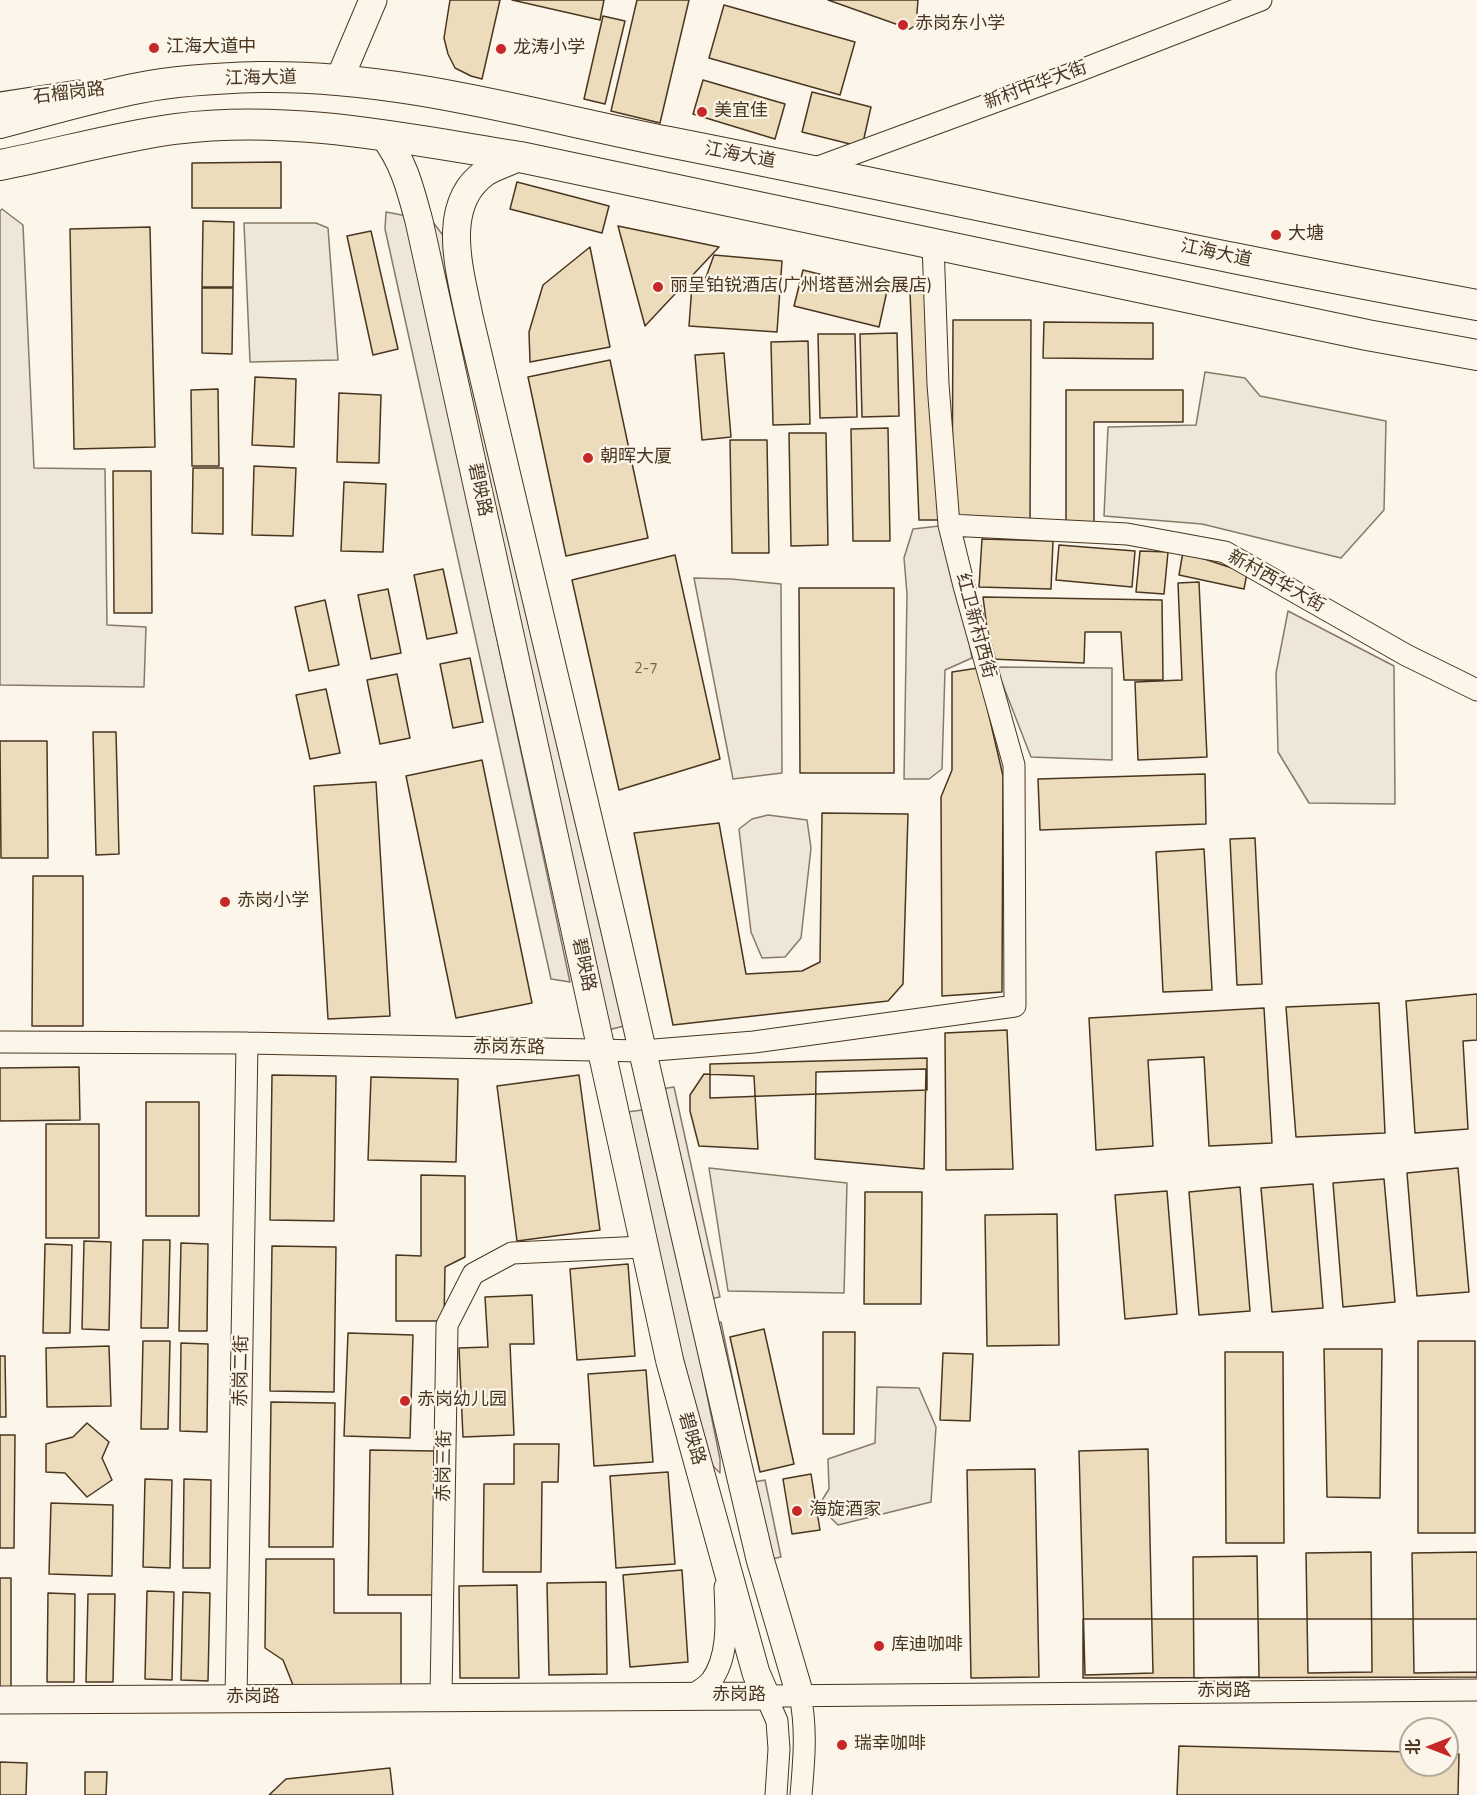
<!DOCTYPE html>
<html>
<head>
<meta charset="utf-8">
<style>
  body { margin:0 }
  #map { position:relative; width:1477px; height:1795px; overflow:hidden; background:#fbf6e9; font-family:"Titillium Web","Noto Sans SC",sans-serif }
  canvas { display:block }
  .north { position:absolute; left:1399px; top:1717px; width:60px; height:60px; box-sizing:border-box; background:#fbf6e9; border:2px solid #b4a999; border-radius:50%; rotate:270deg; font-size:16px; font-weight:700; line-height:24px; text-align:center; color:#4a3520 }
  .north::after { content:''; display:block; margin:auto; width:21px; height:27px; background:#c62828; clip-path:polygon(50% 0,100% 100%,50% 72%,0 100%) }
</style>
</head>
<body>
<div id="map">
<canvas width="1477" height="1795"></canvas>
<div class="north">北</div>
</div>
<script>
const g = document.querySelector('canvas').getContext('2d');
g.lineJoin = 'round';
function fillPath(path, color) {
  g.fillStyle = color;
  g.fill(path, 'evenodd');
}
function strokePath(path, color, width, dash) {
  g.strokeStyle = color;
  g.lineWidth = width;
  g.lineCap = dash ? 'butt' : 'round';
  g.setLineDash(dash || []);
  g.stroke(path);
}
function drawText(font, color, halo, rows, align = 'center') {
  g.font = font + ' "Titillium Web","Noto Sans SC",sans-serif';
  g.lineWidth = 4.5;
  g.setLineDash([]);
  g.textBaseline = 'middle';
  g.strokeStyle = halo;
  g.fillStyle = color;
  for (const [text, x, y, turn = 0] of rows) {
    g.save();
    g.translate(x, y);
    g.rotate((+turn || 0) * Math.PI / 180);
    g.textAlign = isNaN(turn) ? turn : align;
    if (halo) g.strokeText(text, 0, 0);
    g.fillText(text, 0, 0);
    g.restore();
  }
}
const green = new Path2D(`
  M420,205l31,41 177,779 -24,6z
  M2,209l21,16 11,243 71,1 2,156 39,2 -2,60 -144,-2v-474z
  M386,212l21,4 163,766 -19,-3 -166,-750z
  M244,223h72l12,5 10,132 -88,2z
  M939,526l14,23 19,109 -27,12 -3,99 -13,10h-25l3,-185 -3,-36 9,-29z
  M694,578l37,1 50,5 1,189 -49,6z
  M1288,611l106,55 1,138 -86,-1 -31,-51 -2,-79z
  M768,815l39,5 4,28 -10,90 -16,19 -23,1 -11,-26 -12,-103 13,-10z
  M674,1087l46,210 -16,3 -49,-210z
  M649,1109l71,350v14l-19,-19 -81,-341z
  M721,1322l33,160 11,-2 16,77 -19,4 -49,-237z
  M877,1387l42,1 17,39 -5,75 -93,23 -13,-13 -4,-10 8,-13 -1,-30 47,-16z`);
const parking = new Path2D(`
  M1205,372l40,6 15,18 126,25 -2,89 -43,48 -139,-34 -98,-8 4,-89 88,-2z
  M996,667l116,1v92l-81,-3z
  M709,1168l138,15 -3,110 -116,-2z`);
const building = new Path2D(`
  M450,0h50l-18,79 -11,-3 -16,-8 -7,-14 -4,-16z
  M512,0h92l-4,20z
  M637,0h52l-29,123 -49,-12z
  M828,0h90l-2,25 -6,4z
  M724,5l131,37 -15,53 -131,-37z
  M603,16l22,5 -20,83 -21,-5z
  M703,80l82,24 -10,35 -82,-25z
  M812,92l59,15 -9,40 -60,-15z
  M281,162v46h-89v-45z
  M517,182l92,24 -7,27 -92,-24z
  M203,221l31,1 -1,65h-31z
  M618,226l101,21 -74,79z
  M150,227l5,220 -81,2 -4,-220z
  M371,231l27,118 -25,6 -26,-119z
  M590,247l20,100 -80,15 -1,-30 14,-47z
  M714,255l68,6 -5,71 -88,-6 3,-41 13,-5z
  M803,270l84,21 -8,36 -85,-21z
  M202,288h31l-1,66 -30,-1z
  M930,291l10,229h-21l-9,-228z
  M953,320h78l-1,201h-78z
  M1044,322l109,1v36l-110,-1z
  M897,333l2,83 -37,1 -2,-83z
  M818,334h37l2,83 -37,1z
  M808,341l2,83 -37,1 -2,-83z
  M724,353l7,84 -29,3 -7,-85z
  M610,360l38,178 -82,18 -38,-179z
  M255,377l41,2 -2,68 -42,-2z
  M218,389l1,77h-27l-1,-76z
  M1066,390h117v32h-89v102h-28z
  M339,393l42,2 -2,68 -42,-1z
  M888,428l2,113h-37l-2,-112z
  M789,433h37l2,112 -37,1z
  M730,440h37l2,113h-37z
  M254,466l42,2 -3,68 -41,-1z
  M193,468h30v66l-31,-1z
  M113,471h38l1,142h-38z
  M344,482l42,2 -3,68 -42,-1z
  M982,539l71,2 -2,48 -72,-2z
  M1059,545l76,6 -3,36 -76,-7z
  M1140,551l28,1 -4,42 -28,-2z
  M1183,552l64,21 -3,16 -65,-14z
  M675,555l45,204 -101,31 -47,-210z
  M443,569l14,64 -30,6 -13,-64z
  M1199,582l8,175 -69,3 -3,-78 47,-2 -4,-97z
  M799,588h95v185h-94z
  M388,589l13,64 -30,6 -13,-64z
  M983,597l179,3 1,80h-39l-3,-48h-36l-1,31 -93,-4z
  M325,600l14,65 -30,6 -14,-64z
  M470,658l13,64 -30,6 -13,-64z
  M978,668l25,108 -1,216 -60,4 -1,-199 11,-27v-98z
  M397,674l13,64 -30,6 -13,-64z
  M326,689l14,64 -30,6 -14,-64z
  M93,732h23l3,122 -23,1z
  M0,741h47l1,117h-47z
  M482,760l50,243 -76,15 -50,-242z
  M1205,774l1,50 -166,6 -2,-51z
  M376,782l14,234 -62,3 -14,-233z
  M822,813l86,1 -5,170 -15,17 -215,24 -39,-192 85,-10 27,151 56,-3 18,-9z
  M1255,838l7,146 -25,1 -7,-146z
  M1204,849l8,141 -49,2 -7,-140z
  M33,876h50v150h-51z
  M1477,994v46l-14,1 5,88 -53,4 -9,-132z
  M1379,1003l6,130 -89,4 -10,-130z
  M1264,1008l8,135 -63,3 -5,-89 -56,3 5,86 -57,4 -7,-132z
  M1007,1030l6,139 -67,1 -1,-137z
  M927,1058v32l-217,8v-34z
  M79,1067l1,53 -80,1v-53z
  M926,1069l-2,100 -109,-10 1,-87z
  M704,1074l50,2 4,73 -59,-3 -9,-35v-16z
  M272,1075l64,1 -2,145 -64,-1z
  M579,1075l21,155 -83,11 -20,-155z
  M371,1077l87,2 -2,83 -88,-2z
  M146,1102h53v114h-53z
  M46,1124h53v114h-53z
  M1458,1168l11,124 -52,4 -10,-123z
  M421,1175l44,1v81l-20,10 -1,54h-48v-66l25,1z
  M1384,1179l11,123 -52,5 -10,-124z
  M1313,1184l10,124 -51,4 -11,-124z
  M1240,1187l10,124 -51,4 -10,-123z
  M1167,1191l10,123 -52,5 -10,-124z
  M865,1192h57l-1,112h-57z
  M1057,1214l2,131 -72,1 -2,-131z
  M143,1240h27l-2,88h-27z
  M84,1241l27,1 -2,88 -27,-1z
  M181,1243l27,1 -1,87h-28z
  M45,1244l27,1 -2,88h-27z
  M272,1246l64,1 -2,145 -64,-1z
  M628,1264l7,92 -58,4 -7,-91z
  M532,1295l2,49h-24l4,91 -51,2 -4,-89 29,-1 -3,-50z
  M764,1329l30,135 -34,8 -30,-135z
  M823,1332h32l-1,102h-31z
  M348,1333l65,2 -3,103 -66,-2z
  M143,1341h27l-2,88h-27z
  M1418,1341h57v192h-57z
  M181,1343l27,1 -1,88 -27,-1z
  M109,1346l2,60 -64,1 -1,-59z
  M1324,1349h58l-2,149 -53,-1z
  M1225,1352h58l1,191h-58z
  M943,1353l30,1 -3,67 -30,-1z
  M0,1356h5l1,61h-6z
  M646,1370l7,92 -59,4 -6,-92z
  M271,1402l64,1 -2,144h-64z
  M87,1423l22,19 -7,16 10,22 -25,17 -22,-24 -19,-1v-28l27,-7z
  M0,1435h15l-1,113h-14z
  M514,1444h45l-1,38h-16l-1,90h-58l1,-88h30z
  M1148,1449l5,224 -68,2 -6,-224z
  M370,1450l64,1 -1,144h-65z
  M1035,1469l4,208 -68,1 -4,-208z
  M668,1472l7,92 -59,4 -6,-92z
  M811,1474l9,56 -28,4 -9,-55z
  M145,1479l27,1 -2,88 -27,-1z
  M184,1479l27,1 -1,88h-27z
  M51,1503l62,2 -1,71 -63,-2z
  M1371,1552l1,120 -64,1 -2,-120z
  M1477,1552v120l-63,1 -2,-120z
  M1257,1556l2,121 -65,1 -1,-121z
  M266,1559h68v54h67v73l-108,-1 -10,-25 -18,-12z
  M682,1570l6,92 -58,5 -7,-92z
  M0,1578h11v113h-11z
  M606,1582l1,92 -58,1 -2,-92z
  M517,1585l2,93h-59l-1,-92z
  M147,1591l27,1 -2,88 -27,-1z
  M183,1592l27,1 -2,88 -27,-1z
  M48,1593l27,1 -1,88h-27z
  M88,1594h27l-2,88h-27z
  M1083,1619h394v58l-394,1z
  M1179,1746l232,6v13h36v-12l12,1 -1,41h-281z
  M0,1762l27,1 -1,32h-26z
  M390,1768l3,27h-124l17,-16z
  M85,1772h22l-1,23h-21z`);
const minor = new Path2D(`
  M0,103l78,-12
  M810,170l266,-98 185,-72
  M949,525l178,9 98,18 181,103 71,35
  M0,1042l247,1 395,8 112,-9 261,-36 -1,-241 -50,-179 -15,-61 -11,-141 -5,-140
  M800,1695c7,33 4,66 1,100
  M692,1696c6,-5 14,-9 19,-15 19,-25 15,-65 14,-94
  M441,1697l6,-372 26,-51 39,-21 132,-6
  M236,1698l11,-655
  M776,1795l3,-46 -2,-28 -11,-25 711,-6`);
const major = new Path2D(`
  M339,80l34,-80
  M520,157c-11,5 -24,9 -34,15 -47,32 -26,99 -17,144l146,615 113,492 32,136 40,136
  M0,1700l766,-4 -10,-23 -86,-311 -251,-1141c-9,-33 -15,-59 -36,-86`);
const highway = new Path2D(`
  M0,123c46,-12 93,-26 139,-35 39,-8 81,-10 121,-11 139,-2 273,38 409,65 270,53 538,114 808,163
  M0,165c58,-11 115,-28 175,-36 115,-15 231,10 345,28l847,178 110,20`);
const markers = [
  [903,25,6,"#c62828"],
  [154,48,6,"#c62828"],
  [501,49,6,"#c62828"],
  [702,112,6,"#c62828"],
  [1276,235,6,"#c62828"],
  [658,287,6,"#c62828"],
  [588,458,6,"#c62828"],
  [225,902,6,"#c62828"],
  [405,1401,6,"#c62828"],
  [797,1511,6,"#c62828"],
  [879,1646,6,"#c62828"],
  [842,1745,6,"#c62828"]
];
const numberNames = [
  ["2-7",646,669]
];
const poiNames = [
  ["赤岗东小学",915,25],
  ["江海大道中",166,48],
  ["龙涛小学",513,49],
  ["美宜佳",714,112],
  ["大塘",1288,235],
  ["丽呈铂锐酒店(广州塔琶洲会展店)",670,287],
  ["朝晖大厦",600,458],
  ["赤岗小学",237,902],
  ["赤岗幼儿园",417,1401],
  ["海旋酒家",809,1511],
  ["库迪咖啡",891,1646],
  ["瑞幸咖啡",854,1745]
];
const streetNames = [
  ["江海大道",261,79,-1],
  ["新村中华大街",1036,86,-20],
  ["石榴岗路",69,94,-7],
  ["江海大道",740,156,11],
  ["江海大道",1216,254,12],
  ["碧映路",479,490,78],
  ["新村西华大街",1276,582,29],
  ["红卫新村西街",975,626,75],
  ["碧映路",583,965,78],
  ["赤岗东路",509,1048,1],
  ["赤岗二街",242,1371,-89],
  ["碧映路",691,1439,74],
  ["赤岗三街",445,1466,-89],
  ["赤岗路",1224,1692],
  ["赤岗路",739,1696],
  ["赤岗路",253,1698]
];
fillPath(green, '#ede6d9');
strokePath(green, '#887966', 1.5);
fillPath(parking, '#ede7d9');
strokePath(parking, '#887966', 1.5);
fillPath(building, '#ecdcbc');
strokePath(building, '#4a3520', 1.5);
strokePath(minor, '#4a3520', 23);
strokePath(major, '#4a3520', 29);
strokePath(highway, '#4a3520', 32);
strokePath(minor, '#fbf6e9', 21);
strokePath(major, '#fbf6e9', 27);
strokePath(highway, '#fbf6e9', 30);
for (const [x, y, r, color] of markers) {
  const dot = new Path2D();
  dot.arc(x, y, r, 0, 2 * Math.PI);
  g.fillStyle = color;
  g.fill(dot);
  strokePath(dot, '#fbf6e9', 2);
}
drawText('15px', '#725f47', null, numberNames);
drawText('18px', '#4a3520', '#fbf6e9', poiNames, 'left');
drawText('18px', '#4a3520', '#fbf6e9', streetNames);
</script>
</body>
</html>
